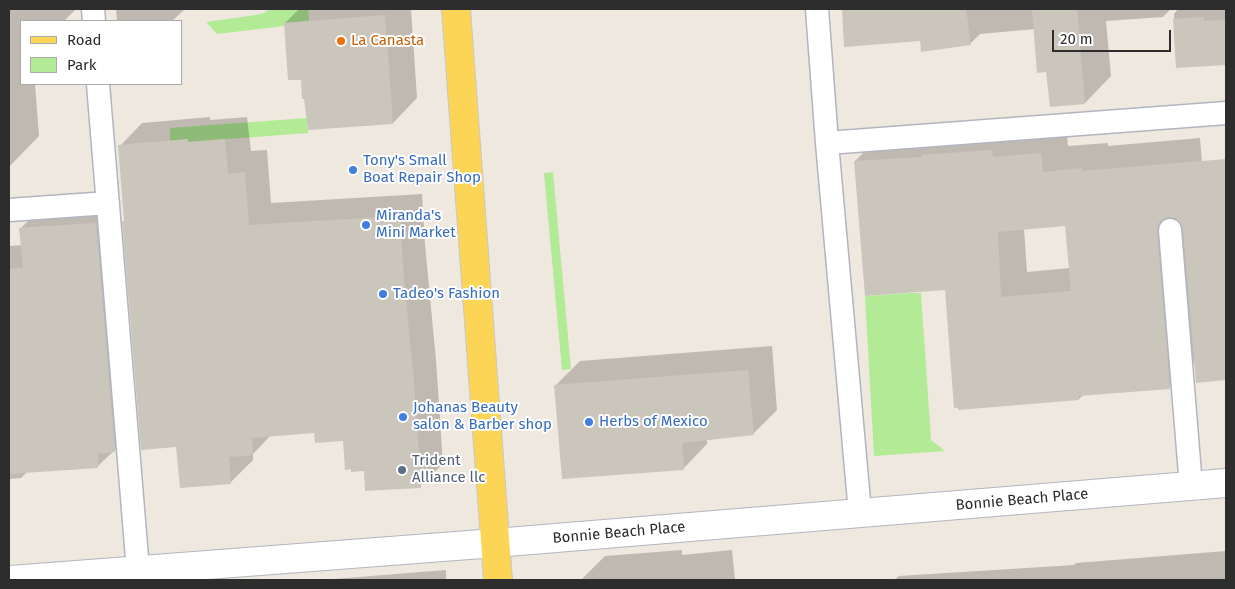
<!DOCTYPE html>
<html>
<head>
<meta charset="utf-8">
<style>
  body { margin:0 }
  #map { position:relative; width:1235px; height:589px; overflow:hidden; background:#efe8de; font-family:"Fira Sans",sans-serif }
  canvas { display:block }
  .frame { position:absolute; inset:0; border:10px solid #2d2d2d; pointer-events:none }
  .legend { position:absolute; left:20px; top:20px; width:162px; height:65px; box-sizing:border-box; background:#fff; border:1px solid #ababab; margin:0; padding:6px 9px; list-style:none; font-size:15px; color:#2d2d2d }
  .legend li { display:flex; align-items:center; gap:10px; height:25px }
  .legend b { width:25px; border:1px solid #ababab }
  .scale { position:absolute; left:1052px; top:30px; width:119px; height:22px; box-sizing:border-box; border:2px solid #2d2d2d; border-top:0; padding-left:6px; font-size:15px; line-height:18px; white-space:nowrap; color:#2d2d2d; -webkit-text-stroke:4px #fff; paint-order:stroke }
</style>
</head>
<body>
<div id="map">
<canvas width="1235" height="589"></canvas>
<div class="frame"></div>
<ul class="legend">
<li><b style="height:6px;background:#fcd556"></b>Road</li>
<li><b style="height:14px;background:#b3ea96"></b>Park</li>
</ul>
<div class="scale">20 m</div>
</div>
<script>
const g = document.querySelector('canvas').getContext('2d');
g.lineJoin = 'round';
function fillPath(path, color) {
  g.fillStyle = color;
  g.fill(path, 'evenodd');
}
function strokePath(path, color, width, dash) {
  g.strokeStyle = color;
  g.lineWidth = width;
  g.lineCap = dash ? 'butt' : 'round';
  g.setLineDash(dash || []);
  g.stroke(path);
}
function drawText(font, color, halo, rows, align = 'center') {
  g.font = font + ' "Fira Sans",sans-serif';
  g.lineWidth = 4;
  g.setLineDash([]);
  g.textBaseline = 'middle';
  g.strokeStyle = halo;
  g.fillStyle = color;
  for (const [text, x, y, turn = 0] of rows) {
    g.save();
    g.translate(x, y);
    g.rotate((+turn || 0) * Math.PI / 180);
    g.textAlign = isNaN(turn) ? turn : align;
    if (halo) g.strokeText(text, 0, 0);
    g.fillText(text, 0, 0);
    g.restore();
  }
}
const green = new Path2D(`
  M270,9h38l1,12 -25,2v3l-67,8 -11,-12 56,-8z
  M307,118l1,15 -120,9 -18,-1v-13z
  M553,172l18,197 -9,1 -18,-197z
  M911,293h10l10,147 14,11 -71,5 -9,-160z`);
const shadow = new Path2D(`
  M9,9h72l-6,1 -11,11h-43v63h14l4,52 -30,31z
  M116,9h69l-13,12h-55z
  M299,9h112l6,89 -24,25 -84,6 -7,-51 -17,-55z
  M843,9h328l-8,8 -57,4 5,55 -26,27 -37,-32 -13,-42 -55,5 -10,10 -49,-4 -75,5z
  M1178,9h48v54l-49,4 -3,-53z
  M210,117v3l37,-3 4,34 16,-1 4,53 151,-9 3,50 11,116 7,104 -23,22 -55,-16 -21,-31 -29,-7 -44,3 -18,19v6l-23,23 -53,-38 -53,-224 1,-1 -5,-74 22,-23z
  M1066,127l2,19 40,-3v3l92,-8 2,25 24,-2v218l-29,2 -2,-19 -26,26 -86,7 -4,4 -133,-111 -91,-127 26,-26zM1066,225l4,43 -43,4 -3,-44z
  M119,200l19,228 -40,38 -70,5 -7,7 -12,1v-233l13,-1 -1,-17 23,-23z
  M772,346l5,64 -24,24 -46,5v5l-24,25 -127,-84 24,-24z
  M682,550v5l50,-5 3,30h-154l24,-24z
  M1226,551v29h-332l5,-4 175,-11 2,-2z
  M446,570v10h-125z`);
const building = new Path2D(`
  M842,9h124l5,36 -50,7 -1,-11 -76,6z
  M1032,9h45l8,95 -35,3 -4,-35 -9,1z
  M385,15l8,109 -85,6 -4,-31h-2l-1,-19h-13l-4,-57z
  M1204,17v4l22,-1v45l-50,3 -3,-49z
  M188,139v3l37,-3 3,35 17,-2 4,53 151,-9 3,51 11,116 7,105 -56,3 -1,-20 -13,1v-3l-6,1 -2,-29 -28,2 -1,-10 -62,5 1,17 -24,2 2,27 -51,4 -4,-41 -35,3 -19,-229h2l-6,-76z
  M992,150l1,7 48,-4 2,19 39,-4 1,3 143,-12v221l-30,3 -13,-154 -2,-6 -5,-5 -8,-1 -6,3 -4,4 -1,7 13,158 -91,7v4l-121,10v-2h-4l-9,-118 -80,6 -11,-135 68,-4v-2zM1065,226l6,65 -70,6 -3,-65z
  M96,223l19,229 -17,2v14l-89,6v-205l14,-1 -4,-40z
  M748,370l6,65 -72,8 2,27 -122,9 -8,-94z`);
const lane = new Path2D(`
  M93,9l1,12
  M817,9l10,134 33,370
  M98,84l40,486
  M827,143l399,-30
  M9,210l99,-7
  M1170,230l21,256`);
const street = new Path2D(`
  M11,580l484,-37 731,-60`);
const primary = new Path2D(`
  M456,9l42,571`);
const markers = [
  [341,41,5,"#e8710a"],
  [353,170,5,"#3f7fe0"],
  [366,225,5,"#3f7fe0"],
  [383,294,5,"#3f7fe0"],
  [403,417,5,"#3f7fe0"],
  [589,422,5,"#3f7fe0"],
  [402,470,5,"#5c6f8a"]
];
const foodNames = [
  ["La Canasta",351,41]
];
const shopNames = [
  ["Tony's Small",363,161],
  ["Boat Repair Shop",363,178],
  ["Miranda's",376,216],
  ["Mini Market",376,233],
  ["Tadeo's Fashion",393,294],
  ["Johanas Beauty",413,408],
  ["salon & Barber shop",413,425],
  ["Herbs of Mexico",599,422]
];
const serviceNames = [
  ["Trident",412,461],
  ["Alliance llc",412,478]
];
const streetNames = [
  ["Bonnie Beach Place",1022,500,-5],
  ["Bonnie Beach Place",619,533,-5]
];
fillPath(green, '#b3ea96');
fillPath(shadow, '#0003');
fillPath(building, '#cbc6bc');
strokePath(lane, '#b2b5c1', 25);
strokePath(street, '#b2b5c1', 30);
strokePath(primary, '#c8c8c8', 30);
strokePath(lane, '#fff', 22);
strokePath(street, '#fff', 28);
strokePath(primary, '#fcd556', 28);
for (const [x, y, r, color] of markers) {
  const dot = new Path2D();
  dot.arc(x, y, r, 0, 2 * Math.PI);
  g.fillStyle = color;
  g.fill(dot);
  strokePath(dot, '#fff', 2);
}
drawText('15px', '#c56008', '#fff', foodNames, 'left');
drawText('15px', '#366cbe', '#fff', shopNames, 'left');
drawText('15px', '#4e5e75', '#fff', serviceNames, 'left');
drawText('15px', '#2d2d2d', '#fff', streetNames);
</script>
</body>
</html>
